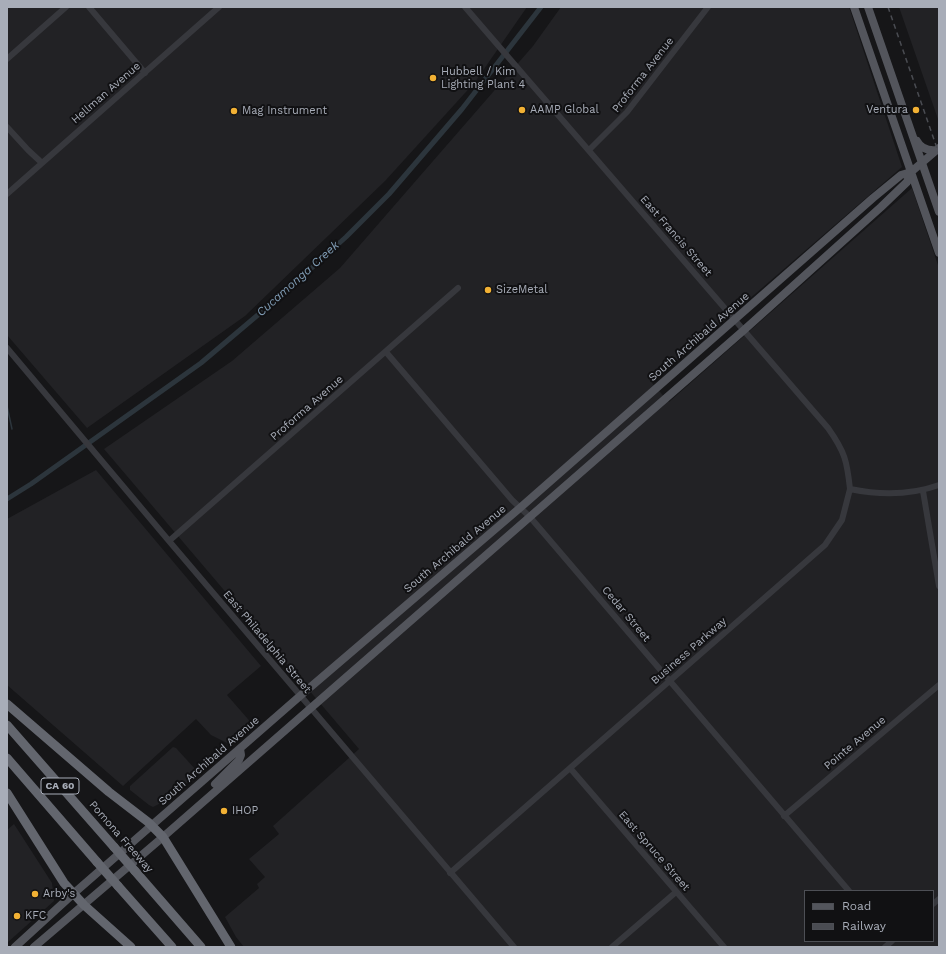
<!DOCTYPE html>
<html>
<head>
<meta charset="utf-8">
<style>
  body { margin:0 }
  #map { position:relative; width:946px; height:954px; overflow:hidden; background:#161618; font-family:"Work Sans",sans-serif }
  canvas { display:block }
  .frame { position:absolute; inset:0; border:8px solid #a8adb8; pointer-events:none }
  .legend { position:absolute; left:804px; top:890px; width:130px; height:52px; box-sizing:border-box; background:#111113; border:1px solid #4d4f55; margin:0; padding:5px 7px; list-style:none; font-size:12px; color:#a8adb8 }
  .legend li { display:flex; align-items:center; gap:8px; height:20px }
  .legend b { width:20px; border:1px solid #4d4f55 }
</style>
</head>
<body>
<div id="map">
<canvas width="946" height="954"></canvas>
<div class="frame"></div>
<ul class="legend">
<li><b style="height:5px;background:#53555c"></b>Road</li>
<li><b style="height:5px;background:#4a4c52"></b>Railway</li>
</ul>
</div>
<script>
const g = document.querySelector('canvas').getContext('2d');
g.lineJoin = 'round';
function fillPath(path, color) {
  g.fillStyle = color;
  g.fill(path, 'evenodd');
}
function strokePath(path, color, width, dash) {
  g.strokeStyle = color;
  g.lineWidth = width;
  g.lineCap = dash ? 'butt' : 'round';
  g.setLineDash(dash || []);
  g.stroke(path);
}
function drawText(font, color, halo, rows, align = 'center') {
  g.font = font + ' "Work Sans",sans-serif';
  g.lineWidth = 4;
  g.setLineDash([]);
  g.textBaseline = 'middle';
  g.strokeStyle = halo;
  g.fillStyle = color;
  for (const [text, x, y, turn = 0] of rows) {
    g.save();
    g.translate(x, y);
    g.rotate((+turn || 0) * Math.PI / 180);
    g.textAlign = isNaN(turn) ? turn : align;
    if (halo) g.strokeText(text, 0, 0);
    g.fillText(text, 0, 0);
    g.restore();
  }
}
const built = new Path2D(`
  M7,7h520l-52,75 -90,99 -140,135 -158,112 -80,-93z
  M561,7h288l53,160 -250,216 17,19 243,-214 27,80v679h-695l-8,-10 -11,-20 34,-29 -2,-4 8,-7 -16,-18 30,-25 -6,-8 86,-77 -255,-300 128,-88 108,-93 193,-222zM805,891h128v50h-128z
  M899,7h40v115z
  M96,470l165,196 -34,29 27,31 -23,19 -20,-10 -15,-16 -73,67 -116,-101v-166z
  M173,747l3,1 20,22v5l-13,12 -10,4 -14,13 -6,3 -4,-2 -19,-15v-4z
  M14,824l38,59 2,18 -47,42v-113z`);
const stream = new Path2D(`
  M7,406l5,23`);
const canal = new Path2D(`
  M7,499l24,-15 170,-121 84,-71 61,-55 43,-43 73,-85 79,-102`);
const minor = new Path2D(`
  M89,7l56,66
  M465,7l363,421c17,24 19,33 22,61
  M7,59l59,-52
  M7,127l21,23 14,13
  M589,150l38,-38 81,-105
  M7,194l212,-187
  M7,348l162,193 345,406
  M386,352l126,148 18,17 319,374
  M923,491l16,95
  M169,541l289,-253
  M570,768l154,179
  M784,816l155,-131
  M450,873l375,-328 17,-25 8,-31c29,6 61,6 89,-4
  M933,904l6,-5
  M612,947l64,-55
  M885,947l7,-6`);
const major = new Path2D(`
  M854,7l85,246
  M868,7l71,205
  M917,141c4,8 11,10 20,9
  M215,784l24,-24 2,-5 -1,-6
  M15,947l58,-53 227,-198 221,-189 352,-309 28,-23 10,-3 28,-24
  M34,947l129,-110 581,-507 137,-123 26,-25 4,-10`);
const highway = new Path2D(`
  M7,704l102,88 39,30 15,15 68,110
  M7,725l107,122
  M7,758l90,104
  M7,793l57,90 20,22 47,42
  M135,871l66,76
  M118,886l54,61`);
const rail = new Path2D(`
  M888,7l51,147`);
const highwayBridge = new Path2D(`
  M114,847l21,24
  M97,862l21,24`);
const markers = [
  [433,78,4,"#f2b134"],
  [522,110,4,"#f2b134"],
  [916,110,4,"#f2b134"],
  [234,111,4,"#f2b134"],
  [488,290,4,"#f2b134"],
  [224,811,4,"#f2b134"],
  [35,894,4,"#f2b134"],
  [17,916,4,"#f2b134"]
];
const shields = [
  [60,786,38]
];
const shieldNames = [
  ["CA 60",60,786]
];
const poiNames = [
  ["Hubbell / Kim",441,72],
  ["Lighting Plant 4",441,85],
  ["AAMP Global",530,110],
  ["Ventura",908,110,"right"],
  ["Mag Instrument",242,111],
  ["SizeMetal",496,290],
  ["IHOP",232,811],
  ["Arby's",43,894],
  ["KFC",25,916]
];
const streetNames = [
  ["Proforma Avenue",643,75,-52],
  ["Hellman Avenue",106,93,-41],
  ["East Francis Street",676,236,49],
  ["South Archibald Avenue",699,337,-41],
  ["Proforma Avenue",307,408,-41],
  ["South Archibald Avenue",455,549,-40],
  ["Cedar Street",626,614,50],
  ["East Philadelphia Street",267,642,50],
  ["Business Parkway",689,651,-41],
  ["Pointe Avenue",855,743,-40],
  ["South Archibald Avenue",209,761,-41],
  ["Pomona Freeway",121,837,49],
  ["East Spruce Street",654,851,49]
];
const waterNames = [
  ["Cucamonga Creek",298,279,-42]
];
fillPath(built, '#222225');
strokePath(stream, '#2c353c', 1.5);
strokePath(canal, '#2c353c', 5);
strokePath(minor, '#37383d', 6);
strokePath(major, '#53555c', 8);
strokePath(highway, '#63666e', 9);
strokePath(rail, '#4a4c52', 1.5, [5, 4]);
strokePath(highwayBridge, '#63666e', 9);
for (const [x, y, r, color] of markers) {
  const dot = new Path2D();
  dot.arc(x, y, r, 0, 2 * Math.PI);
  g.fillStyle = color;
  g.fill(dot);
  strokePath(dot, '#111113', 1.5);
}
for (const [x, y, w] of shields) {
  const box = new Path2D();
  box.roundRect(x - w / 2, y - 8, w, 16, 3);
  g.fillStyle = '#111113';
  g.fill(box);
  strokePath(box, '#a8adb8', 1);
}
drawText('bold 10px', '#a8adb8', null, shieldNames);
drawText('11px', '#a8adb8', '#111113', poiNames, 'left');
drawText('11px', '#a8adb8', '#111113', streetNames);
drawText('italic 12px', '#7f9bb3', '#111113', waterNames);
</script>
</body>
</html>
